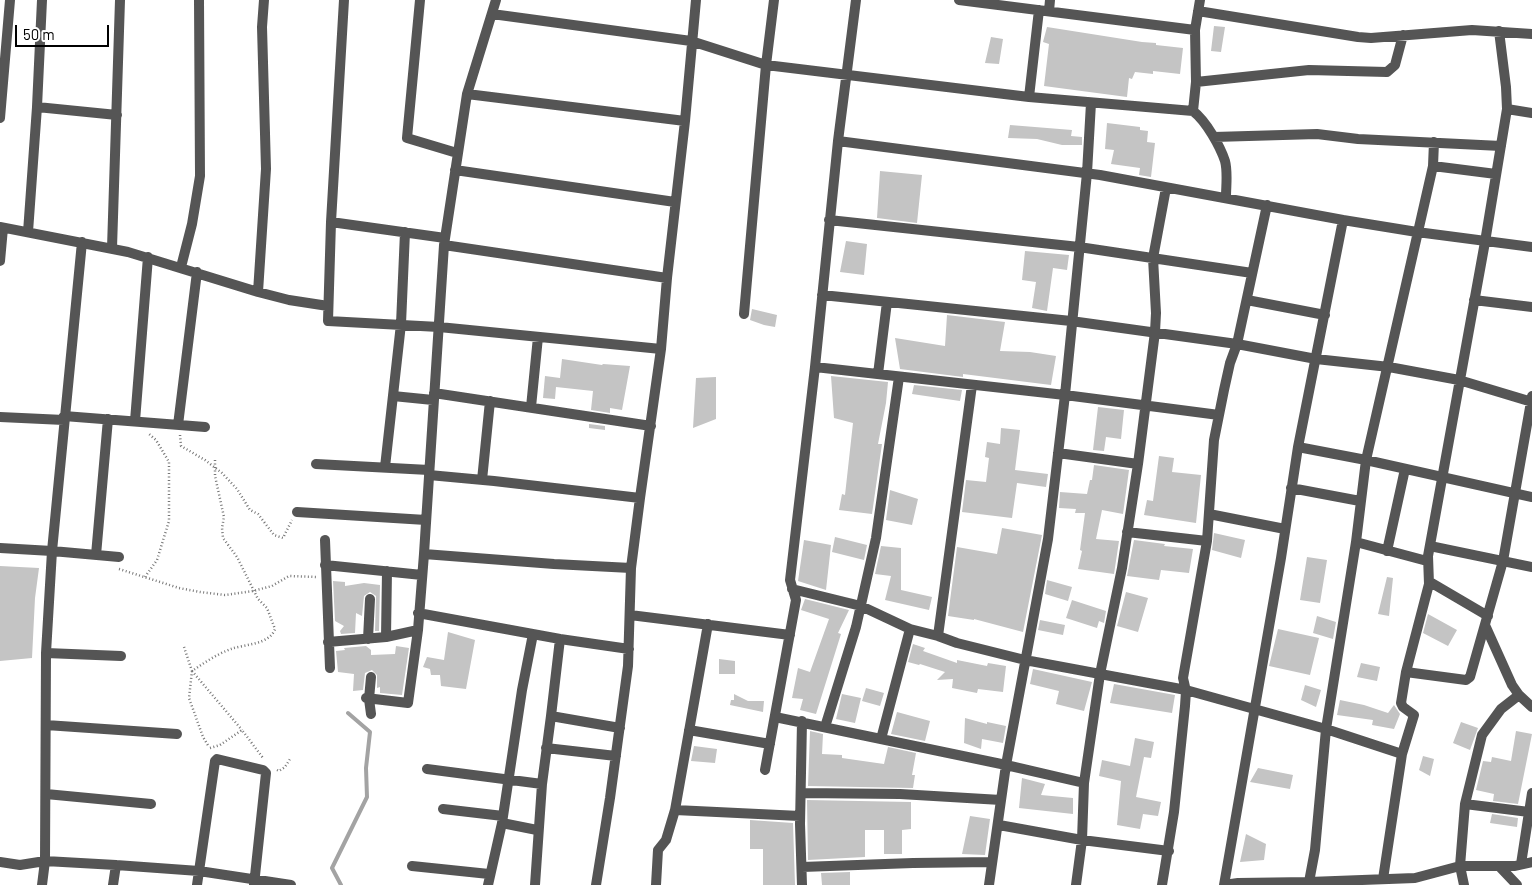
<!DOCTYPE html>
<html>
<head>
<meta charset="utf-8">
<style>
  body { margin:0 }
  #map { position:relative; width:1532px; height:885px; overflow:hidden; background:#fff; font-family:Barlow,sans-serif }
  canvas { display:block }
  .scale { position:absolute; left:15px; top:25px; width:94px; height:22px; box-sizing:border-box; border:2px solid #000; border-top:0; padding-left:6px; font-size:15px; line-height:18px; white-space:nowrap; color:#000; -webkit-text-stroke:4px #fff; paint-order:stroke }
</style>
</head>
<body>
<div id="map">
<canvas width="1532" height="885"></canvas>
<div class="scale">50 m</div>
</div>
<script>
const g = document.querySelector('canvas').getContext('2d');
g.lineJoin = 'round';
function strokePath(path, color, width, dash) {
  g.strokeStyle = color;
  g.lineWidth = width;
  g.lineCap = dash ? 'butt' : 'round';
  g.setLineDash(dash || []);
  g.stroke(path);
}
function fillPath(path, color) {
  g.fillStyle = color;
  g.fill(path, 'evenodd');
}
const stream = new Path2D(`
  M341,885l-9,-17 35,-71 -1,-29 4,-36 -22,-19`);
const building = new Path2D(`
  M1214,26l11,1 -4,25 -10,-1z
  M1047,27l95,15 14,1v2l27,3 -3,26 -27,-3v3l-18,-2 -3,7 -3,-1 -2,19 -83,-11 5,-42 -6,-2z
  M991,37l12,2 -4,25 -14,-1z
  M1107,123l33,4v3l8,1 -1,11 8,1 -4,34 -12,-2 1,-7 -29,-4 3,-14 -9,-1z
  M1010,125l62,5 -1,6 11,1v8h-20l-25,-6 -29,-1z
  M880,171l42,4 -5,48 -40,-5z
  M846,241l21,3 -3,31 -24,-3z
  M1025,251l44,4 -2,15 -14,-2 -6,43 -15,-3 4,-26 -14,-2z
  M752,309l25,6 -2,12 -11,-2 -14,-5z
  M947,315l58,7 -5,29 30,1 26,4 -5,29 -88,-11v3l-63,-8 -5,-31 50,8z
  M562,359l40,6 1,-1 27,2 -8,44 -12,-2v5l-19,-3 2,-19 -37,-4 -1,12 -12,-1 2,-22 15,2z
  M831,376l57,6 -2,21 -8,41h4l-10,70 -33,-4 3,-16 3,1 8,-72 -19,-5z
  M716,377v42l-23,9 3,-50z
  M914,385l48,5 -2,11 -48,-7z
  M1098,407l26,3 -3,29 -15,-2 -2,14 -11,-1z
  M589,424l16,2v4l-16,-2z
  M1001,428l19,2 -5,40 33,4 -2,13 -29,-4 -5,35 -50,-6 4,-32 20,2 3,-24 -4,-1 2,-15 13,2z
  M1159,456l15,2 -2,14 29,3 -5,48 -52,-8 3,-15 6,1z
  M1094,465l35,5 -6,44 -21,-4 -6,29 23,2 -5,33 -36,-5 4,-18 -2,-1 5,-37h-10l1,-4 -17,-1 1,-16 27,2 3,-14h2z
  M890,490l28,9 -6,26 -26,-5z
  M1002,528l40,7 -19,97 -49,-13v1l-26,-4 9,-69 40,7z
  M1214,533l31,7 -4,18 -29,-8z
  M835,537l32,8 -3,15 -32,-8z
  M804,540l27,5 -5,45 -28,-9z
  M1134,540l31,4 -1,2 29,3 -4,24 -28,-3 -2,10 -32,-4z
  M881,546l20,2v42l31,7 -3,13 -44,-10 6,-24 -16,-2z
  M1307,557l20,3 -7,43 -20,-3z
  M0,566l39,2 -4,30 -3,60 -32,3z
  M1387,577l6,1 -4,38 -11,-2z
  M1047,580l25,7 -4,14 -23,-7z
  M333,581l12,1v4l19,-3 16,2 -1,46h-4l1,-35 -6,-4 -6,4 -2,20 -6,-3 -1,20 -14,1 -1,-3 4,-5 -9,-5z
  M1126,592l22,6 -10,34 -21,-6z
  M805,599l44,11 -11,23 3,1 -25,80 -16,-4 3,-11 -11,-1 6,-30 12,4 19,-53 -28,-9z
  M1072,600l34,11 -2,12 -5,-2 -2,7 -31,-10z
  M1428,614l29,16 -9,16 -25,-13z
  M1317,616l19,6 -3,17 -20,-6z
  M1040,620l25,5 -2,10 -25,-5z
  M1278,629l41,9 -9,37 -41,-9z
  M448,632l27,8 -9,49 -25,-3 -1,-11h-9l-1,-6 -7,-2 4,-10 17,3z
  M913,644l12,4 -2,3 34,12v-3l30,6 1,-3 18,3 -3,26 -25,-3 -1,4 -25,-5 1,-9 -16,1 8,-8 -25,-8 -1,1 -11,-3z
  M366,646l5,4v5l24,-1 1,-8 13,2 -7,47 -22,-2v-6l-3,1v-13l-5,-5 -7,3 -2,17 -10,1 1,-17 -16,-2 -2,-21 9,-1 -1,-2z
  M719,659l16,2v13h-16z
  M1361,663l19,4 -3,14 -20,-4z
  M1033,669l59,13 -8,29 -28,-7 3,-13 -29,-7z
  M1114,684l61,11 -3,18 -62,-10z
  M1305,685l16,5 -5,17 -15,-7z
  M866,688l18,5 -4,13 -18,-5z
  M734,694l14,7h16l-1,11 -33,-7 1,-5h3z
  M842,694l19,4 -6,25 -19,-4z
  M1340,700l24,5 24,8 6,-8 6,9 -6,15 -22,-4 1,-5 -36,-5z
  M897,712l33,9 -5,20 -34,-7z
  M965,718l22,6v-2l19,4 -3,17 -21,-4 -1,10 -17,-6z
  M1461,722l17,6 -8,22 -17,-7z
  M810,731l13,3 -1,20 20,1v3l42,6 4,-17 28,6 -4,22h3l-2,13 -105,-2z
  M1516,731l16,3 -14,70 -25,-3 1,-7 -18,-4 7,-29 8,1 1,-5 19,4z
  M1135,738l19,4 -3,16 -7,-1 -8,40 25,5 -3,14 -15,-2 -3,15 -23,-4 4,-44 -22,-5 3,-16 28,6z
  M694,746l23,3 -2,14 -24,-2z
  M1423,756l11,3 -4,17 -11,-6z
  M1258,768l35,7 -3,14 -40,-7z
  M1022,778l23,6 -4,11 32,3v16l-54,-6z
  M807,800l104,2v27l-9,1v24h-18v-24h-19v27l-57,3z
  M1492,814l26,4 -1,9 -27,-4z
  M970,816l20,3 -5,36 -23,-1z
  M750,820l43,3 2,62h-32v-36h-13z
  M1246,834l20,10 -2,16 -24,2z
  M850,872v13h-28l-1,-12z`);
const path = new Path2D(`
  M180,435l1,11 24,14 17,13 15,16 13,21 8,4 16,21 9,3 9,-18
  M119,569l60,19 21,4 25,3 28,-4 19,-5 17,-10 27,1
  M145,577l12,-17 12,-39v-59l-13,-22 -7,-6
  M184,647l8,24c12,-8 25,-17 39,-22 14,-5 38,-4 44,-20l-8,-21 -9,-9 -21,-42 -14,-19 -1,-10 2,-11 -9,-41v-18
  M192,671l-3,27 14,39 6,10
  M192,671l50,59
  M210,748l10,-3 22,-15 21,28
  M277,770l2,1 6,-4 5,-8`);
const street = new Path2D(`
  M344,0l-13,222 -3,99 111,6 222,22 6,-71 18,-157 11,-121
  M420,0l-13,138 50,15
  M856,0l-18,141 262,34 243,45 74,12 115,15
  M959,0l236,30
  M1049,11l1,-11
  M1198,11l160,26 13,1 101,-8 60,4
  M492,14l199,27 75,24 263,32 164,14c13,10 27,35 32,50 3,11 1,25 1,36
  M1196,82l113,-12 78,2 8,-7 8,-30
  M467,94l218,27
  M1029,97l10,-87
  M37,107l80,8
  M1507,109l25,4
  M1193,111l3,-29 -1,-52 5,-30
  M0,118l10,-118
  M1214,137l103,-3 41,5 143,7
  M1434,142l-1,24 -67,294 -10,82 -30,187 -11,121 -6,32 106,-4 45,-12h55l17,-4
  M1433,166l63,8
  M455,170l220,32
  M829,220l250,27 173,26
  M331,222l114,16
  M0,227l128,25 130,40 31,8 39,6
  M28,232l9,-125 5,-107
  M444,245l223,33
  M112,248l8,-248
  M0,261l3,-33
  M181,267l11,-43 8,-48 -1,-176
  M258,292l8,-123 -4,-142 2,-27
  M822,295l249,26 166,23 79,15 73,8 70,13 73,22
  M1247,300l78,15
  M1474,300l58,7
  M744,314l22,-249 8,-65
  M815,367l250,28 154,20
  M878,374l9,-72
  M434,393l217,33
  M393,396l40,4
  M531,407l7,-70
  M64,416l141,11
  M0,417l64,3
  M135,421l13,-164
  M178,425l19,-153
  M1298,447l68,13 166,37
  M1058,453l80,11
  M316,464l113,6
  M385,467l16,-143 4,-92
  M429,475l65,6 146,17
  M482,480l8,-79
  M1291,488l69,13
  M297,512l129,8
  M1209,514l76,15
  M1127,532l80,9
  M325,540l5,128
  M1356,542l71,19
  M1430,546l102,21
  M0,548l52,3 67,6
  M1387,551l18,-82
  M424,554l130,10 77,4
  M96,555l12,-136
  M325,565l97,10
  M1429,584l1,-2 58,34
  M792,589l69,17 49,23 28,7 19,7 68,17 161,30 140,39 76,25
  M418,613l142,26 69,10
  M630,615l160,20
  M1485,625l27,60 7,10 13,12
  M938,636l34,-251
  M386,637l1,-66
  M368,639l2,-40
  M328,642l58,-5 32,-7
  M46,653l75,3
  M1406,672l60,8 4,-3 33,-116 29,-165
  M371,677l-2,22 2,15
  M366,698l42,5 10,-73 6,-76 20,-309 23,-151 29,-94
  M551,716l69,12
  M775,717l231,48 78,18
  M802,721l-2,103 2,61
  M46,725l131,9
  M825,727l31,-100 20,-89 23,-161
  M689,730l81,14
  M881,739l29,-110
  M546,748l70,8
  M427,769l115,15
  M765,770l31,-170 -6,-20 25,-213 23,-226
  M801,793l99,1 101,6
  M46,794l105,10
  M1465,804l64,8
  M443,809l60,7
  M675,810l125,6
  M502,823l35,7
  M999,825l83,15 87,11
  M0,862l20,3 25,-4 71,4 83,6 92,14
  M1521,864l11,-71
  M412,866l77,8
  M1499,866l18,19
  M802,867l111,-4 79,-1
  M1383,879l19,-125 12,-39 -11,-8 -2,-4 5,-31 23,-88 -1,-28 57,-314 22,-133 -1,-22 -7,-56
  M42,885l3,-24 1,-208 6,-102 30,-309
  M113,885l3,-20
  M197,885l18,-124 2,-2 46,11 3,3 -12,112
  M488,885l14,-62 20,-133 11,-56
  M535,885l7,-101 9,-68 9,-77
  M596,885l14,-87 18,-132 3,-98 9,-70 21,-149
  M656,885l2,-35 8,-10 9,-30 33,-186
  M989,885l17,-120 42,-226 17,-144 22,-222 4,-70
  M1076,885l6,-45 2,-57 16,-109 22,-106 16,-104 17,-132 1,-19 -3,-55 13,-70
  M1162,885l12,-73 11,-106 1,-15 -3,-13 24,-137 7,-101 10,-50 6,-27 7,-19 30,-139
  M1224,885l57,-327 17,-111 45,-227
  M1224,885l14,-2 71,-1 -2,3
  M1464,885l-4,-19 5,-62 17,-69 19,-26 18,-14`);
strokePath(stream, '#a3a3a3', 4);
fillPath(building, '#c4c4c4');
strokePath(path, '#777', 2.5, [1, 2.5]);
strokePath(street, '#555', 10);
</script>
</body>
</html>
